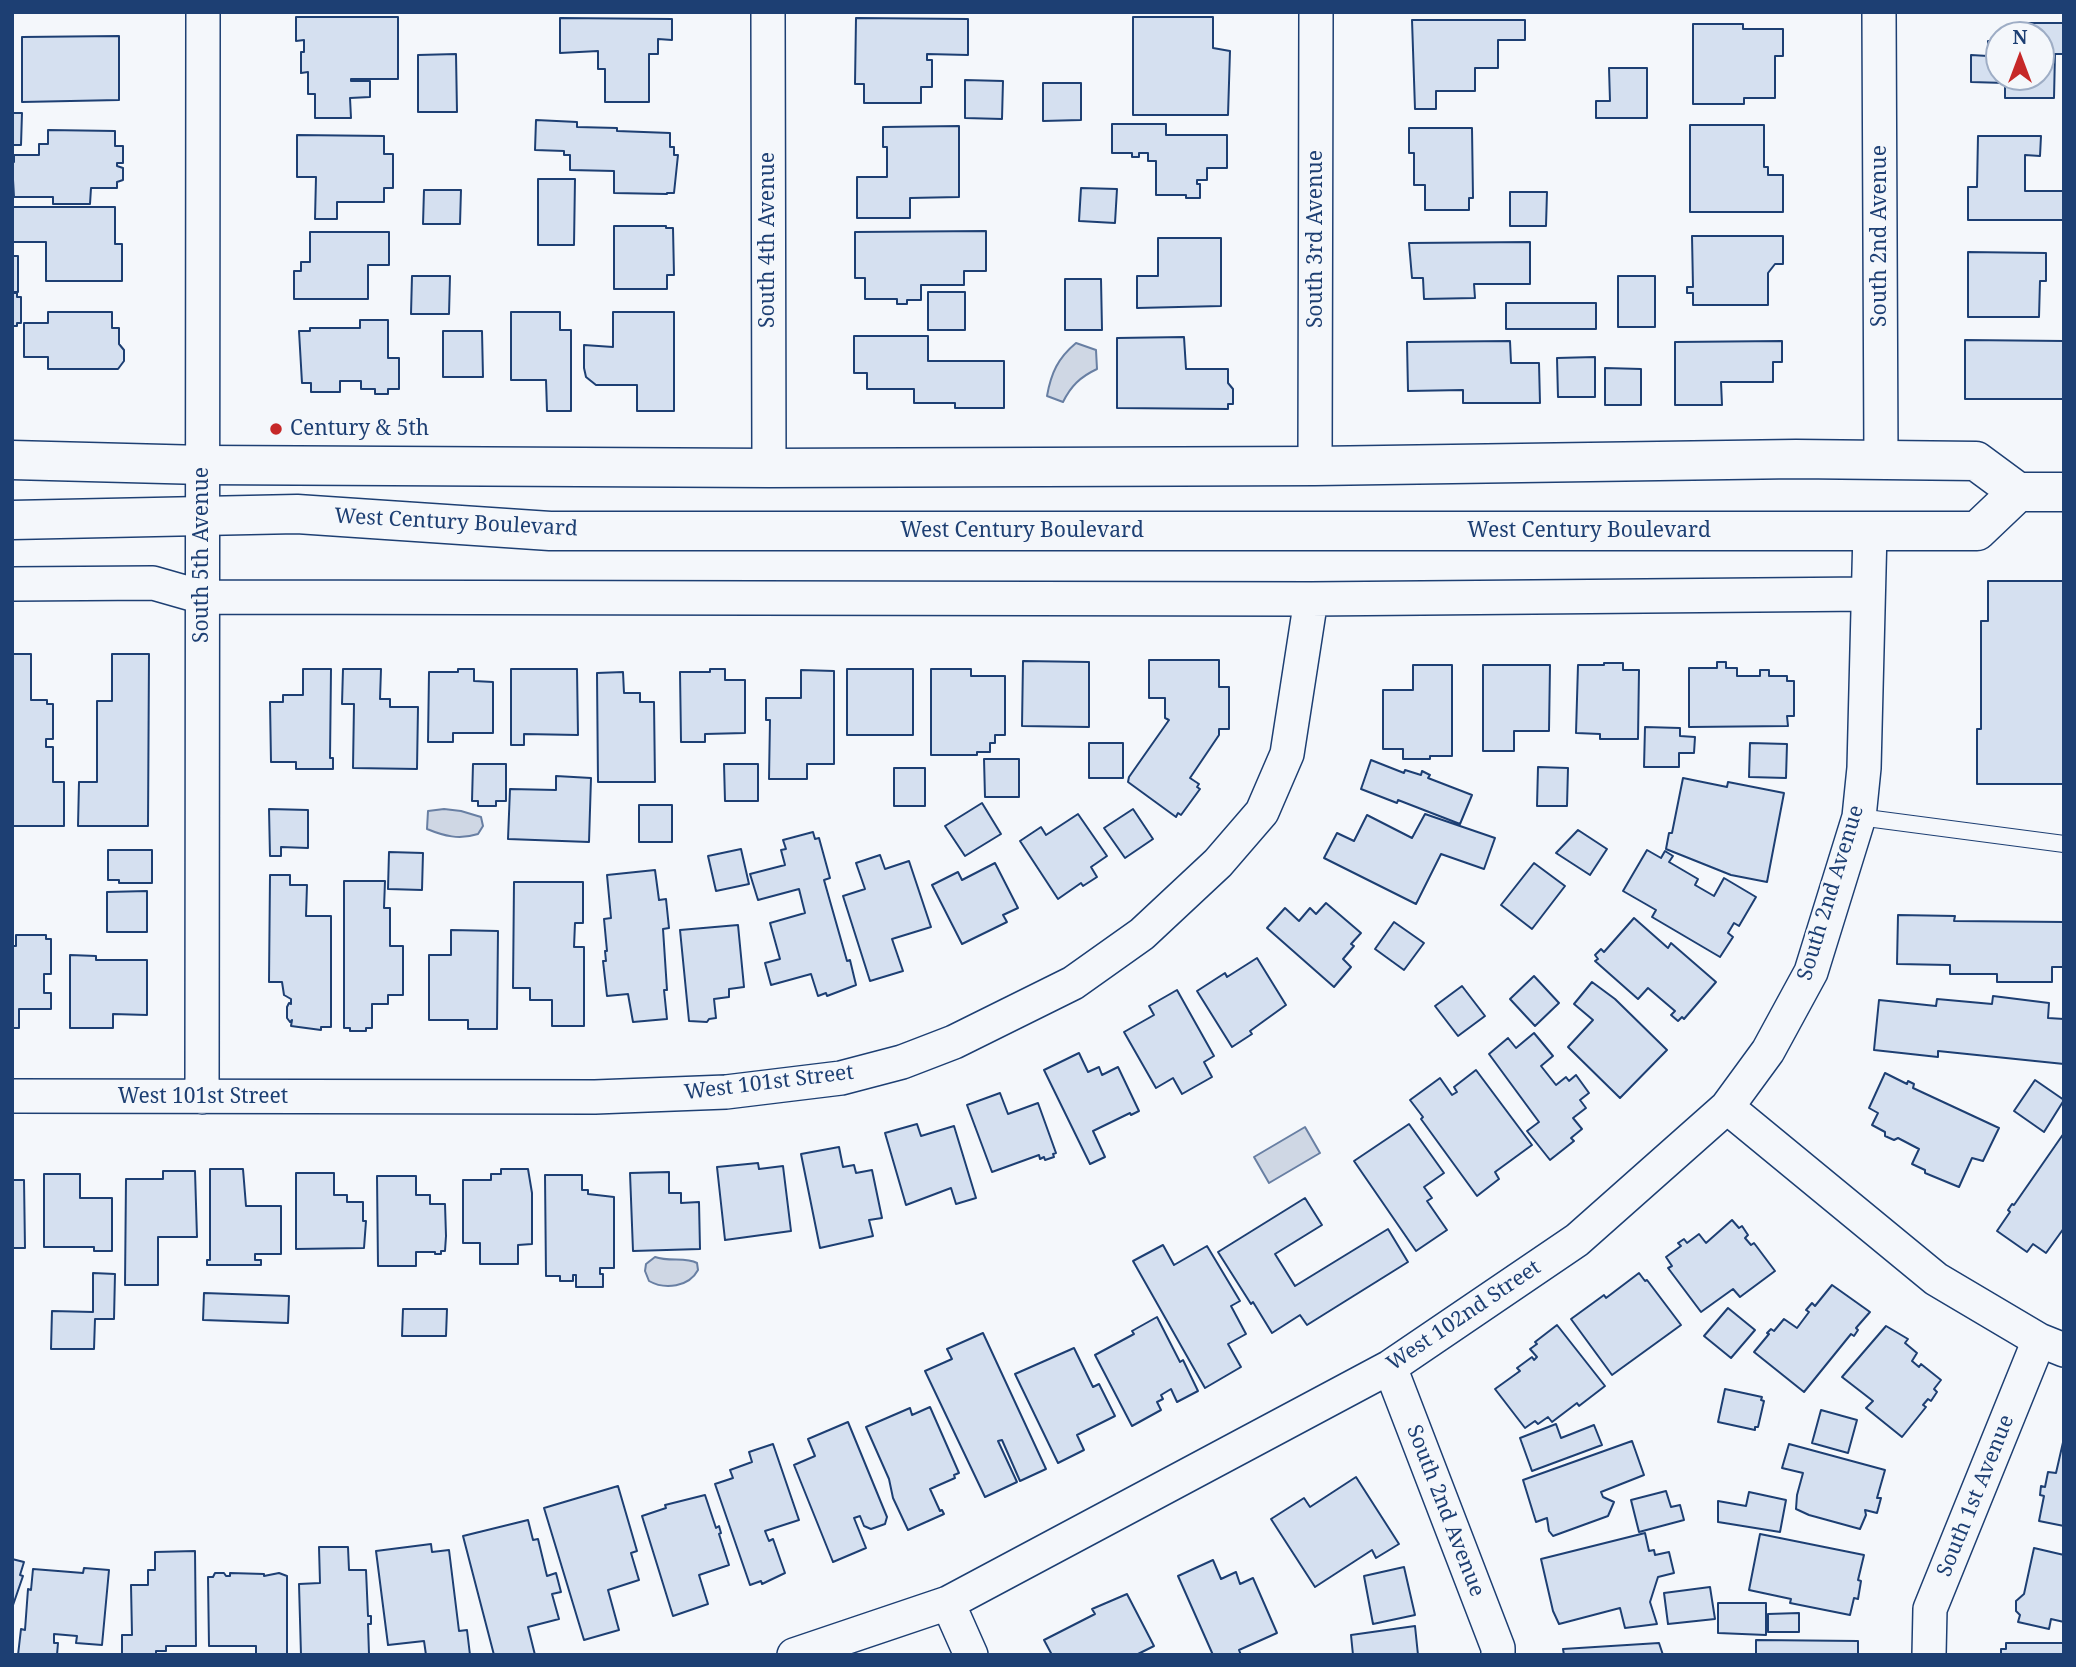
<!DOCTYPE html>
<html>
<head>
<meta charset="utf-8">
<style>
  body { margin:0 }
  #map { position:relative; width:2076px; height:1667px; overflow:hidden; background:#f4f7fb; font-family:"Noto Serif",serif }
  canvas { display:block }
  .frame { position:absolute; inset:0; border:14px solid #1d3f73; pointer-events:none }
  .north { position:absolute; left:1985px; top:21px; width:70px; height:70px; box-sizing:border-box; background:#f4f7fb; border:2px solid #9eadc5; border-radius:50%; rotate:0deg; font-size:19px; font-weight:700; line-height:28px; text-align:center; color:#1d3f73 }
  .north::after { content:''; display:block; margin:auto; width:24px; height:32px; background:#c62828; clip-path:polygon(50% 0,100% 100%,50% 72%,0 100%) }
</style>
</head>
<body>
<div id="map">
<canvas width="2076" height="1667"></canvas>
<div class="frame"></div>
<div class="north">N</div>
</div>
<script>
const g = document.querySelector('canvas').getContext('2d');
g.lineJoin = 'round';
function fillPath(path, color) {
  g.fillStyle = color;
  g.fill(path, 'evenodd');
}
function strokePath(path, color, width, dash) {
  g.strokeStyle = color;
  g.lineWidth = width;
  g.lineCap = dash ? 'butt' : 'round';
  g.setLineDash(dash || []);
  g.stroke(path);
}
function drawText(font, color, halo, rows, align = 'center') {
  g.font = font + ' "Noto Serif",serif';
  g.lineWidth = 5;
  g.setLineDash([]);
  g.textBaseline = 'middle';
  g.strokeStyle = halo;
  g.fillStyle = color;
  for (const [text, x, y, turn = 0] of rows) {
    g.save();
    g.translate(x, y);
    g.rotate((+turn || 0) * Math.PI / 180);
    g.textAlign = isNaN(turn) ? turn : align;
    if (halo) g.strokeText(text, 0, 0);
    g.fillText(text, 0, 0);
    g.restore();
  }
}
const water = new Path2D(`
  M1076,343l20,7 1,19c-17,8 -26,17 -34,33l-16,-6c4,-23 11,-38 29,-53z
  M444,809l17,2 20,6 2,9 -5,8c-19,6 -34,2 -51,-5l1,-18z
  M1305,1127l15,26 -51,30 -15,-26z
  M655,1257c14,5 31,0 42,6l1,7c-9,17 -33,20 -49,11l-4,-10 1,-7z`);
const building = new Path2D(`
  M296,17h102v62h-47v2h19v16l-20,1 1,20h-36v-24h-7v-22l-7,1v-21h3v-12l-8,1z
  M1133,17h80v31l17,3 -2,64h-95z
  M560,18l112,1v21l-14,-1v15h-9v48h-44v-33h-7v-18l-38,2z
  M856,18l112,1v36l-41,-1v6h5v27h-11v16h-57v-19h-9z
  M1412,20h113v20h-27v28h-23v23h-39v18h-21z
  M2019,23h45v31h-9l-1,44h-49v-15l-34,-1v-27l17,1v-15h11v36h42v-42h-22z
  M1693,24h50v5h40v27h-8v42h-31v6h-51z
  M119,36v64l-97,2v-65z
  M456,54l1,58h-39v-57z
  M1609,68h38v50h-51v-17h14z
  M965,80l38,1 -1,38 -37,-1z
  M1043,83h38v37l-38,1z
  M12,113h10l-1,32h-9z
  M536,120l41,2v5l40,1v3l53,2v14h4v8h4l-4,38h-7v1l-53,-1v-22l-44,-1v-15h-6v-4l-29,-1z
  M1112,124h54v11h61v33h-20v12h-10v4h3v14h-14v-3h-30v-34h-8v-8h-9v4h-7v-4h-20z
  M1690,125h74v42h4v8h15v37h-93z
  M959,126v71l-49,1v20h-53v-41h30v-30h-4v-20z
  M1409,128h63l1,70h-4v12h-44v-25h-11v-32h-5z
  M48,130l67,1v15h8v17h-6v3l6,2v12l-6,2v6h-26l-1,16h-37v-7h-39l-2,-35h2v-7h25v-11h9z
  M297,135l87,1v18h9v34h-9v14h-47v17h-22l1,-42h-19z
  M1978,136h63l-1,20 -15,-1v36h38v29h-95v-33h9z
  M538,179h37l-1,66h-36z
  M1081,188l36,1 -2,34 -36,-2z
  M424,190h37l-1,34h-37z
  M1510,192h37l-1,34h-36z
  M12,207h103v37h7v37h-76v-39h-34z
  M614,226h52v2h7l1,47h-7v14h-53z
  M986,231v40h-22v14h-43v15h-14v4h-10v-5h-32v-21h-10v-46z
  M310,232h79v33h-21v34h-74v-28h7v-9h9z
  M1692,236h91v28h-8l-7,9v32h-75v-12h-6v-6h6z
  M1158,238h63v68l-84,2v-32h21z
  M1530,242v42h-56l1,14 -51,1 -1,-21h-11l-3,-35z
  M1968,252l78,1v28h-6l-1,36h-71z
  M12,256h6v36h-6z
  M412,276h38l-1,38h-38z
  M1618,276h37v51h-37z
  M1065,279h36l1,51h-37z
  M928,292h37v38h-37z
  M12,293h5v4h4v26h-4v3h-5z
  M1506,303h90v26h-90z
  M48,312h64v16h7v16l5,6v11l-6,8h-70v-12h-24v-34h24z
  M511,312h49v18h11v81h-24l-1,-31h-35z
  M613,312h61v99h-37v-26h-41l-10,-8 -2,-9v-23l29,2z
  M360,320h28v38h11v31h-11v5h-13v-5h-14v-8h-21v11h-29v-9h-9l-3,-52h11v-3h50z
  M443,331h39l1,46h-40z
  M854,336h74v25h76v47h-49v-5h-41v-14h-47v-16h-13z
  M1184,337l2,32h42v14l5,6v15h-5v5l-111,-1v-70z
  M1965,340l99,1v58h-99z
  M1510,341l1,22h28l1,40h-77v-13l-55,1 -1,-49z
  M1782,341v21h-9v20h-52l1,23h-47v-63z
  M1595,357v40h-37l-1,-39z
  M1605,368l36,1v36h-36z
  M1988,581h76v203h-87v-55h4v-108h7z
  M12,654h19v46h16v4h6v35h-7v8h7v35h11v44h-52z
  M112,654h37l-1,172h-70l1,-44h18v-81h15z
  M1149,660h70v27h10v42h-10v6l-29,43 9,6 -2,3 3,2 -19,26 -3,-2 -2,4 -48,-35 1,-5 40,-57 -4,-2v-20h-16z
  M1023,661l66,1v65l-67,-1z
  M1717,662h9v6h11v8h23v-6h9v6h18v5h7v35h-7l1,10 -99,1v-59h28z
  M1604,663h19v7h16l-1,69h-38v-5l-24,-1 2,-68h26z
  M1413,665h39v91h-22v3h-27v-10h-20v-59h30z
  M1483,665h67l-1,66h-35v20h-31z
  M303,669h28l-1,89h3v11h-37v-7h-25l-1,-60h13v-7h20z
  M343,669h38l-1,30h10v8h28l-1,62 -64,-1 1,-64h-12z
  M458,669h16v12l19,1v51h-40v9h-25l1,-70h29z
  M511,669h66l1,66 -54,-1v11h-13z
  M710,669h15v11h20v53l-40,1v8h-24l-1,-70h30z
  M847,669h66v66h-66z
  M931,669h40v7h34v59h-10v8h-5v9h-13v3h-46z
  M801,670l33,1v93h-27v15h-38l1,-59h-4v-22h35z
  M623,672l1,21h16v9h14l1,80h-57l-1,-109z
  M1645,727l35,1v8l15,1 -1,16h-15v14h-35z
  M1089,743h34v35h-34z
  M1750,743l37,1 -1,34 -37,-1z
  M984,759h35v38h-34z
  M1371,760l33,13 1,-3 16,5 1,-4 8,4 -2,3 44,17 -12,29 -62,-24 -1,3 -36,-14z
  M473,764h33v37h-10v5h-18v-5h-6z
  M724,764h34v37h-33z
  M1538,767l30,1 -1,38h-30z
  M894,768h31v38h-31z
  M556,776l35,2 -2,64 -81,-3 2,-50 46,1z
  M1683,778l44,9 1,-5 56,11 -17,89 -36,-7 -65,-26 3,-16h3z
  M982,803l19,31 -36,22 -20,-30z
  M639,805h33v37h-33z
  M269,809l39,1v38l-27,-1v9h-11z
  M1133,809l20,30 -28,19 -21,-30z
  M1078,814l29,42 -16,11 6,10 -14,9 -2,-3 -23,16 -38,-58 21,-14 5,8z
  M1425,814l70,24 -11,31 -43,-15 -25,50 -92,-46 13,-25 17,8 13,-26 45,23z
  M1578,830l29,19 -17,26 -34,-22z
  M813,832l2,7 4,-1 11,40 -6,2 23,81 3,-1 6,25 -29,11 -1,-3 -8,3 -7,-22 -40,11 -6,-22 15,-4 -10,-36 35,-10 -6,-24 -41,11 -8,-26 35,-9 -4,-15 5,-1 -3,-9z
  M741,849l8,35 -33,7 -8,-35z
  M108,850h44v33h-33v-3h-11z
  M1647,850l14,8 4,-7 8,5 -4,6 29,17 -3,6 19,11 10,-18 32,19 -17,29 -5,-3 -6,10 5,4 -13,20 -68,-40 4,-7 -33,-19z
  M389,852l34,1 -1,37 -34,-1z
  M880,855l5,14 24,-8 22,66 -39,12 11,32 -33,10 -27,-85 22,-7 -9,-26z
  M995,863l23,45 -15,7 4,7 -45,22 -30,-59 26,-13 4,8z
  M1534,863l31,23 -33,43 -31,-24z
  M655,870l4,30 7,-1 3,29 -6,1 4,61h-3l3,29 -34,3 -5,-28 -21,2 -4,-35h3l-1,-10h2l-3,-32 7,-1 -4,-43z
  M270,875h20v10h17l-1,31h25v111h-10v3l-30,-4 1,-6 -2,2 -3,-4v-11l2,-4 2,1v-5l-7,-4 -2,-13h-13z
  M344,881h41l-1,27h6v38h13v49h-15v9h-16v24h-6v3h-16v-3h-6z
  M514,882h69v41h-8l-1,24h10v79h-32v-26h-22v-12h-17z
  M147,891v41h-40v-40z
  M1326,903l35,30 -10,11 3,2 -11,13 8,8 -17,20 -67,-59 18,-20 14,13 11,-13 6,6z
  M1898,915l57,1 -1,5 110,1v45h-12v15h-55v-8h-47v-9l-53,-1z
  M1634,918l34,30 3,-5 45,39 -32,37 -2,-2 -4,4 -7,-6 4,-4 -27,-23 -10,11 -43,-38 3,-2 -3,-4 6,-6 3,3z
  M1394,922l30,21 -20,27 -29,-21z
  M738,925l6,62 -15,2v8l-15,2 2,19 -7,1 -2,3 -18,-1 -9,-91z
  M451,930l47,1 -1,98h-29v-9h-39v-65h22z
  M16,935h30v4h5v35h-7v19h7v16h-32v19h-7v-82h4z
  M70,955l26,1v4h51v55l-34,-1v14h-43z
  M1257,958l29,47 -36,26 2,3 -20,13 -35,-56 28,-18 2,4z
  M1534,976l25,27 -24,23 -25,-27z
  M1592,982l23,17 52,51 -47,48 -52,-51 25,-27 -19,-16z
  M1462,986l23,30 -27,20 -23,-30z
  M1177,990l37,66 -10,6 8,15 -30,17 -9,-16 -17,10 -32,-56 30,-17 -5,-9z
  M1993,996l56,7 -1,15 16,1v45l-126,-13v6l-64,-7 5,-50 57,6 1,-7 55,5z
  M1534,1033l19,23 -12,10 15,19 10,-8 3,4 7,-6 13,18 -9,7 6,8 -13,10 9,11 -11,9 3,3 -24,19 -23,-29 12,-9 -50,-68 19,-16 8,10z
  M1079,1053l9,19 11,-5 3,8 16,-8 21,44 -8,4 -1,-2 -37,18 12,26 -15,7 -46,-94z
  M1476,1070l56,75 -37,27 4,7 -22,17 -56,-77 2,-2 -13,-17 30,-22 12,17 5,-3 -3,-5z
  M1885,1073l22,11 1,-3 6,3 -1,4 86,40 -16,33 -11,-3 -13,29 -34,-14v-3l-13,-6 7,-15 -21,-11 -4,2 -9,-4v-4l-13,-7 6,-12 -9,-5z
  M2035,1080l29,20 -20,32 -30,-21z
  M1000,1093l8,21 30,-11 18,50 -3,1 1,3 -9,3 -1,-3 -4,2 -1,-4 -47,17 -25,-67z
  M917,1124l4,12 33,-10 22,72 -20,6 -5,-16 -45,17 -21,-72z
  M1409,1124l35,49 -20,14 8,11 -5,3 20,29 -31,21 -62,-90z
  M2064,1133v95l-18,25 -13,-9 -6,8 -30,-21 13,-19 -2,-2 4,-6 2,1z
  M839,1147l4,20 11,-2 2,8 16,-3 10,48 -13,2 4,16 -53,12 -19,-94z
  M758,1163l1,6 24,-3 8,65 -66,9 -8,-73z
  M210,1169h33l3,37h35v48h-26v6h6v5h-54v-5h3z
  M501,1169h27l4,24v51l-14,1v19h-38v-21h-17v-63h28v-6h10z
  M163,1171h32l2,66h-39v48h-33l1,-106h37z
  M669,1172v21h12v10l18,-1 1,47 -67,2 -3,-78z
  M296,1173h38v22h13v7h16v19h3l-2,27 -68,1z
  M44,1174h36v24h32v53h-18v-4h-50z
  M545,1175h37v15h6v4l26,3v71h-14v6h3v13h-27v-12h-3v6h-13v-5h-14z
  M377,1176h39v19h14v9h15l1,32 -1,15h-4v3h-6v-2h-19v14h-38z
  M12,1180h12l1,68h-13z
  M1305,1198l17,27 -47,29 20,32 93,-57 20,33 -101,63 -7,-10 -28,18 -19,-31 -2,2 -33,-52z
  M1732,1220l7,8 3,-2 6,9 -3,3 6,7 3,-2 21,28 -35,26 -7,-8 -32,23 -33,-44 4,-2 -6,-9 15,-11 -3,-3 6,-4 3,4 12,-9 7,9z
  M1163,1245l11,20 33,-19 33,55 -9,5 15,28 -18,10 13,23 -36,21 -72,-127z
  M93,1273l22,1 -1,45h-19l-1,30h-43l1,-38 41,1z
  M1639,1273l6,8 2,-1 34,45 -69,50 -41,-56 33,-24 2,3z
  M1832,1285l38,27 -14,16 2,2 -4,6 -3,-2 -47,58 -50,-40 15,-18 -2,-1 4,-4 3,2 10,-12 13,9 12,-16 -3,-2 6,-7 3,3z
  M204,1293l85,3 -1,27 -85,-3z
  M1728,1308l27,22 -24,28 -27,-22z
  M403,1309h44l-1,27h-44z
  M1157,1317l23,45 3,-2 15,31 -21,11 -6,-13 -10,6 2,4 -6,3 4,8 -29,16 -37,-71 39,-21 -2,-3z
  M1557,1325l48,61 -26,20 -2,-3 -25,19 -4,-5 -10,7 -3,-3 -10,7 -30,-39 25,-18 -3,-3 15,-11 2,3 3,-3 -7,-8 7,-5 -2,-2z
  M1886,1326l22,13 -3,4 12,10 -5,8 7,6 2,-3 20,16 -7,9 3,3 -6,9 -3,-2 -5,6 3,2 -24,30 -36,-29 7,-7 -31,-24z
  M983,1333l63,136 -26,12 -18,-41 -4,1 19,41 -32,15 -60,-126 27,-12 -5,-10z
  M1074,1348l19,39 6,-3 16,32 -38,19 7,15 -26,13 -43,-89z
  M1725,1389l37,8 -1,3 3,1 -6,26h-3v3l-37,-8z
  M930,1407l29,66 -5,2 1,3 -25,11 10,22 2,-1 2,4 -36,16 -15,-32 -4,-19 -23,-52 44,-19 2,7z
  M1821,1410l36,10 -9,33 -36,-10z
  M848,1422l39,95 -2,7 -14,5 -7,-3 -4,-10 -6,2 12,30 -33,14 -39,-97 21,-9 -7,-17z
  M1556,1424l5,14 33,-13 8,20 -70,26 -12,-33z
  M2064,1438v88l-25,-5 5,-25 -4,-1 1,-9 4,1 3,-15 8,1z
  M1632,1441l12,34 -43,17 2,5 11,5 -6,14 -55,20 -4,-5 -2,-13 -11,4 -13,-42z
  M773,1444l26,76 -34,11 4,10 4,-2 12,34 -23,11 -1,-3 -11,4 -35,-101 18,-6 -3,-8 22,-8 -3,-10z
  M1789,1444l96,26 -8,28h4l-4,15 -12,-3 1,5 -6,14 -51,-14 -13,-6 1,-14 6,-22 -21,-5z
  M1356,1477l43,67 -23,14 -4,-8 -57,37 -44,-68 33,-21 6,9z
  M618,1486l19,65 -6,2 8,27 -31,10 11,40 -35,10 -40,-132z
  M1666,1491l5,16 9,-2 4,15 -45,12 -8,-32z
  M1749,1492l37,8 -6,32 -62,-10v-21l28,5z
  M705,1495l11,33 3,-2 2,7 -2,1 10,31 -30,10 9,29 -35,12 -31,-100 24,-8 -1,-3z
  M528,1520l5,20 5,-1 9,37 9,-3 5,19 -9,2 7,25 -31,8 7,28h-41l-31,-119z
  M1645,1533l4,18 5,-1 1,5 14,-3 5,21 -16,4 -8,25 7,22 -32,4 -5,-20 -61,16 -6,-13 -12,-52z
  M1760,1534l104,21 -6,25 3,1 -3,18 -4,-1 -4,17 -60,-12 1,-4 -42,-9z
  M431,1544l1,8 17,-2 10,81 8,-1 3,25h-44l-2,-14 -36,4 -12,-94z
  M319,1547h29l1,23h17l2,46h3v8h-3l1,30 -68,1 -2,-71 21,-1z
  M2034,1548l30,7v67l-13,-3 -2,10 -31,-7 2,-7 -4,-4v-10l8,-7z
  M195,1551l1,95h-30v5h-10v4h-34v-20h10l-1,-50h17v-15h7v-18z
  M12,1559l12,3 -4,13 3,1 -11,32z
  M1213,1560l8,19 15,-7 4,12 13,-6 24,55 -38,17 2,5h-28l-35,-79z
  M1404,1567l11,48 -42,9 -9,-48z
  M84,1568l25,2 -7,75 -26,-2 1,-7 -23,-2v9h4l-1,12h-39l3,-26 4,1 3,-41 3,1 2,-21 50,4z
  M215,1573h9l2,3h4v-3l34,1v2l15,-3 8,3v79h-31v-9h-47l-1,-69h5z
  M1710,1587l5,32 -47,5 -4,-31z
  M1127,1594l27,52 -18,9h-84l-8,-15 51,-26 -3,-5z
  M1718,1603h48v32l-48,-2z
  M1799,1613v19h-31v-18z
  M1415,1626l3,29h-65l-2,-20z
  M1756,1640l102,1v14h-102z
  M1659,1643l4,12h-99l-1,-6z
  M2006,1643h58v12h-63v-6h5z`);
const service = new Path2D(`
  M1859,817l205,27`);
const minor = new Path2D(`
  M768,12l1,456
  M1879,12l2,448
  M1315,466l1,-454
  M12,584l141,-1 49,14 1109,2 557,-5
  M12,1096l583,1 131,-5 115,-14 61,-16 52,-20 119,-59 69,-49 76,-71 44,-51 25,-58 24,-155
  M202,1097l1,-1085
  M1727,1107l209,172 103,61 25,10
  M1390,1367l108,281v7
  M948,1603l23,52
  M794,1655l154,-52 442,-236 187,-127 150,-133 41,-56 43,-79 48,-155 5,-49 6,-237
  M1929,1655l1,-46 109,-269`);
const primary = new Path2D(`
  M12,460l191,5 566,3 546,-2 481,-7 180,2 42,31h46
  M12,520l285,-6 253,17h1427l41,-39`);
const markers = [
  [276,429,7,"#c62828"]
];
const streetNames = [
  ["South 2nd Avenue",1880,236,-90],
  ["South 3rd Avenue",1316,239,-90],
  ["South 4th Avenue",768,240,-90],
  ["West Century Boulevard",456,523,3],
  ["West Century Boulevard",1022,531],
  ["West Century Boulevard",1589,531],
  ["South 5th Avenue",202,555,-90],
  ["South 2nd Avenue",1831,893,-73],
  ["West 101st Street",769,1083,-7],
  ["West 101st Street",203,1097],
  ["West 102nd Street",1464,1316,-34],
  ["South 1st Avenue",1976,1496,-68],
  ["South 2nd Avenue",1445,1511,69]
];
const poiNames = [
  ["Century & 5th",290,429]
];
fillPath(water, '#cfd7e4');
strokePath(water, '#687fa3', 2);
fillPath(building, '#d5e0f0');
strokePath(building, '#1d3f73', 2);
strokePath(service, '#1d3f73', 18);
strokePath(minor, '#1d3f73', 36);
strokePath(primary, '#1d3f73', 41);
strokePath(service, '#f4f7fb', 16);
strokePath(minor, '#f4f7fb', 33);
strokePath(primary, '#f4f7fb', 38);
for (const [x, y, r, color] of markers) {
  const dot = new Path2D();
  dot.arc(x, y, r, 0, 2 * Math.PI);
  g.fillStyle = color;
  g.fill(dot);
  strokePath(dot, '#f4f7fb', 2.5);
}
drawText('21px', '#1d3f73', '#f4f7fb', streetNames);
drawText('21px', '#1d3f73', '#f4f7fb', poiNames, 'left');
</script>
</body>
</html>
